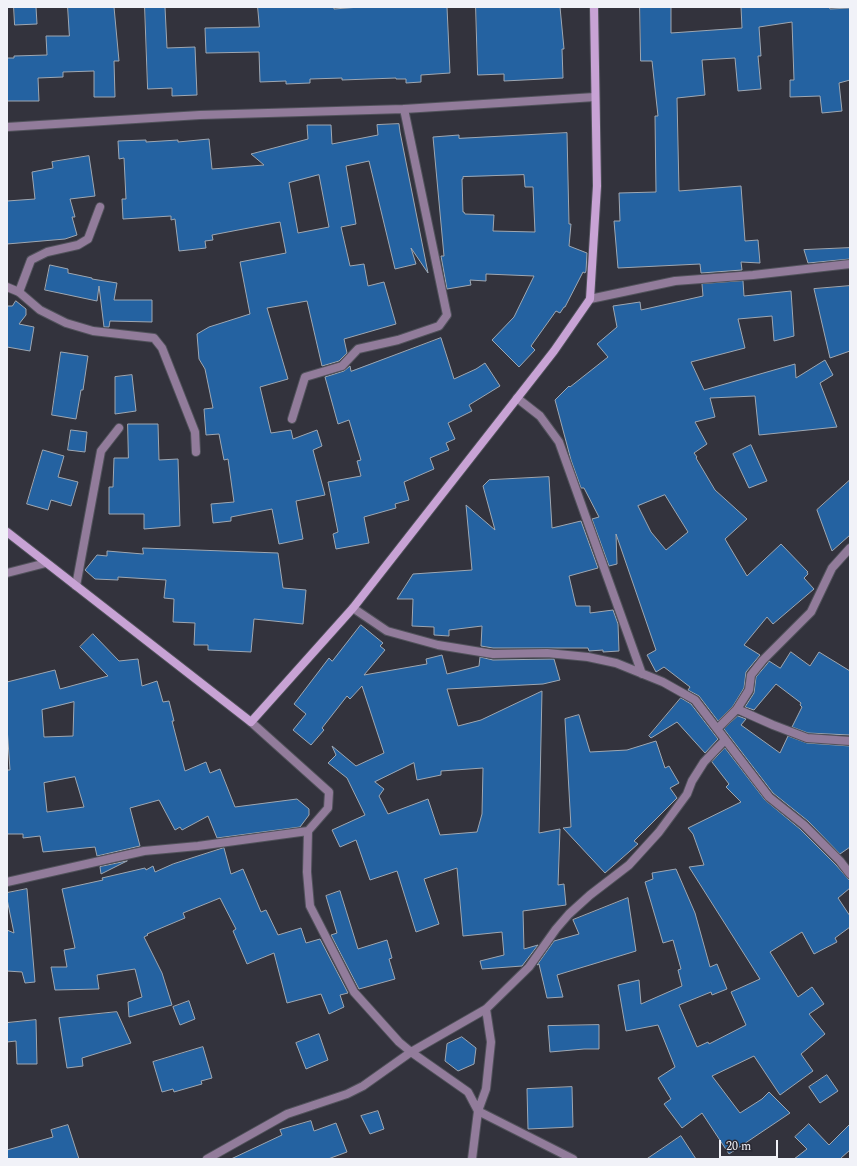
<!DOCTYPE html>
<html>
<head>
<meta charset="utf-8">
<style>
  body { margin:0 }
  #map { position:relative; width:857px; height:1166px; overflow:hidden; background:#33333d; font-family:Spectral,serif }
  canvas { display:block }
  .frame { position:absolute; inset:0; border:8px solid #f1f2f8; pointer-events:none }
  .scale { position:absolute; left:719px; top:1140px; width:59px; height:18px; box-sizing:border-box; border:2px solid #f1f2f8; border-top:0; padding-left:5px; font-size:12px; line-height:14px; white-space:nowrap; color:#f1f2f8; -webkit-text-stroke:3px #292933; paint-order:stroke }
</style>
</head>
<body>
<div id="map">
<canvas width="857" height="1166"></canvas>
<div class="frame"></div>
<div class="scale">20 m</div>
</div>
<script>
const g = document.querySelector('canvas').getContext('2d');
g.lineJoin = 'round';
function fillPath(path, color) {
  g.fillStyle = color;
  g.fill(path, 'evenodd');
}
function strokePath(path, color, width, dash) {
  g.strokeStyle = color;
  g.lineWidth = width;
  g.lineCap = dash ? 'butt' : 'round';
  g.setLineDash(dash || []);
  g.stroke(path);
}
const building = new Path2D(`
  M14,7h22l1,17 -22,1z
  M68,7h46l5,54h-5l1,36h-21v-26l-31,1v5l-25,1 1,23h-32v-43h7v-2l33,-1 -1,-19h23z
  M145,7h20l2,41 28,-1 2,48 -25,1v-8l-24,1z
  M258,7h76v2l26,-2h87l3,66 -29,2v7l-15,1v-4h-10v-1l-54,2v-2l-32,1v4l-24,1v-3l-26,1 -1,-30 -53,1 -1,-25 54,-1z
  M476,7h84l4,42h-2l1,29 -59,3v-7l-26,1z
  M640,7h31v26l71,-5 -1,-21h88l1,2 20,-1v72l-11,3 3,28 -20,2 -2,-17 -30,1v-17h4l-2,-58 -33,5 2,29h-3l3,33 -23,2 -3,-33 -33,2 3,35 -28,3 2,93 62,-5 4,55 13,-1 2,23 -19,-1 1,8 -41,3 -1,-9 -82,4 -4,-47h6l-1,-28 37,-1 -1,-76h3l-6,-55h-11z
  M399,124l1,8 28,141 -17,-25 5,16 -21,5 -26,-108 -23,5 10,58 -15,3 9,39 14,-2 4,22 16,-4 12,42 -52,15 3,14 -8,8 -17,5 -15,-65 -40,7 21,71 -28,8 11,46 20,-3 2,9 24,-9 5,16 -9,4 12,45 -29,6 7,38 -24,5 -7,-35 -41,8v4l-18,2 -2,-19 23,-2 -6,-43 -4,1 -5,-26 -13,1 -2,-26 9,-1 -8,-39 -6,-10 -2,-25 12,-7 41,-13 -10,-52 46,-9 -6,-31 -68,13 1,5 -8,1 1,7 -27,3 -4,-32 -4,1v-4l-48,3 -1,-20h4l-2,-41 -5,1 -1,-18 28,-1v2l32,-2v2l31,-3 3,30 52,-4 -13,-11 57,-15 -1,-14h24l1,19 46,-9 -1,-10zM319,175l10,52 -31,6 -9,-50z
  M567,133l2,91h2l-2,22 18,7 -1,18 -1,2 -2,-1 -18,35h-1l-4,6 -4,-2 -25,35 4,4 -16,17 -27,-27 22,-23 20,-41 -48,-2v7l-16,-1 1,5 -24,4 -6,-33h3l-11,-119 26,-2v3zM524,175l1,12h8l2,45 -42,-1 1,-16 -29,-1 -1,-2h-1l-1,-33h1v-2z
  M89,156l6,40 -25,3 5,18h-3l5,18 -12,4 -58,5v-43l28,-2 -3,-27 21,-4 -1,-6z
  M850,248v11l-42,4 -4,-13z
  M50,265l18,4v4l24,5v1l25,4 -3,17h38v22l-42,-1 -1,6h-5l-5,-41 -2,15 -52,-11z
  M743,281l1,15 47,-5 3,45 -20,5 -2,-25 -34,3 7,29 -54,14 13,28 91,-26 1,14 29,-18 8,15 -13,8 17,44 -78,8 -4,-39 -45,2 5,19 -20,5 12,22 -13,9 3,4 -1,1 19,32 32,29 -22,20 22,37 34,-32 27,28h-1l1,2 -4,4 10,11 -41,35 -6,-7 -23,28 16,10 -14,17 -2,16 -11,18 -15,15 -19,-25 -11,-6 2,-3 -26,-20 -8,5 -9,-17 9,-5 -40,-116 1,30 -8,2 -17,-47 7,-2 -15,-29h-3l-10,-28 -16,-60 14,-14 1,1 38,-30 -11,-13 20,-17 -4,-21 27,-4 1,8 62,-14 -1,-12zM665,495l23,37 -22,18 -15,-18 -13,-26z
  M850,286v65l-20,7 -16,-69z
  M16,301l10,8v6l-7,9 15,3 -4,24 -23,-4v-41h5z
  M441,338l13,41 22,-10 9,-6 15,23 -31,19 3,6 -24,12 7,16 -9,4 3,7 -19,8 4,11 -30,13 5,18 -14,4 1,4 -32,9 5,26 -33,6 -3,-15 5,-2 -10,-50 33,-6 -4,-15 4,-1 -12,-40 -11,4 -13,-47 19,-6 6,-5 1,5z
  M61,352l27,4 -5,34h-2l-5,29 -24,-4z
  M132,375l4,36 -21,3v-37z
  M128,424h30l1,36 19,-1 2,67 -36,3v-15h-35v-27h4l1,-29h14z
  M71,430l16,2 -2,20 -17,-2z
  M751,445l16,36 -18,7 -16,-34z
  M43,450l21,6 -6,21 20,5 -7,24 -20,-6 -3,10 -21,-6z
  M549,477l3,51 29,-7 17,47 -29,8 7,30h14v7l23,-3 5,14 1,27 -16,1v-2l-14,1 -1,-3h-95l-12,-2 1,-20 -33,4v6l-15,-1v-8l-22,-1 1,-27h-16l16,-25 59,-4 -6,-65 29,25 -12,-44 6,-6z
  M850,480v55l-18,16 -15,-41z
  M143,548l135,5 5,35 23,2 -3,34 -49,-5 -3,33 -43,-2v-5h-14l1,-22 -22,-1 1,-23 -10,-1 2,-18 -48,-3v3l-23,-1 -10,-9 12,-15 10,1v-5l36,3z
  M361,625l22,18 -3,3 5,4 -21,25 63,-11 -1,-5 16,-4 5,19 32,-8 1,-9 13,3 61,-1 6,21 -17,4 -96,5 11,37 23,-6 61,-29 -3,142 21,-4 -2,56 6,-1 2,21 -43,6 1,38 14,-4 -16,21 -40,3 -2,-8 24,-6 -2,-23 -39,4 -6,-68 -33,11 15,45 -23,8 -19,-61 -27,9 -14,-40 -16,7 -8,-17 33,-15 -18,-37 -19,-15 8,-8 -4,-9 24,20 28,-13 -22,-67 -12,13 -3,-3 -25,32 2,2 -13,15 -18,-15 13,-16 -12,-10 35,-46 3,3zM414,763l3,17 24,-5v-4l42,-3 -1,46 -5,18 -37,3 -12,-36 -40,15 -9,-18 5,-7 -9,-7z
  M93,634l26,27 19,-2 4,27 15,-5 6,21 6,-1 5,20h-2l13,50 21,-9 4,11 10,-4 15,38 62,-8 12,10v6l-9,12 -83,11 -9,-22 -26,14 -2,-3 -5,3 -16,-30 -29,8 10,38 -43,10 -2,-9 -52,5 -3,-16 -17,2v-4h-16v-64h3l-3,-43v-45l48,-12 5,19 48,-13 -28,-29zM74,702l-1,34 -29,1 -2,-27zM75,777l9,30 -37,5 -3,-29z
  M791,652l19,14 9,-14 31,19v64l-42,-2 -16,-6 10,-20 -2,-2 1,-2 -25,-19 -22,26 -9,-3 9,-14 2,-16 11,-13 2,-3 11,7z
  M681,698l10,6 27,35 -13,14 -28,-31 -26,16 -2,-2z
  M579,715l11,37 37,-2 29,-9 9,27 4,-2 10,17 -9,5 7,10 -43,43 4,3 -33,29 -42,-45 8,-1 -6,-108z
  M738,716l8,3 -5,6 39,28 8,-17 19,7 43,3v101l-10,7 -32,-33 -35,-28 -49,-64z
  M725,748l40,52 35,29 36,36 14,16v7l-12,10 12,18v11l-15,11 2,4 -23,12 -12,-22 -32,20 28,45 14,-10 12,17 -15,10 16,20 -24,20 12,17 -33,24 -26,-39 -42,20 28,37 22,-14 7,-7 21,21 -61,41 -27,-41 -20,15 -18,-24 7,-5 -13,-21 17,-11 -17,-42 -32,6 -8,-46 21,-5 2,24 41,-18 -4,-16 3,-1 -8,-29 -10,3 -18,-61 8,-3 -1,-6 24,-4 19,44 15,54 7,-3 10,25 -15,6 -1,-3 -32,13 18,42 11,-5 1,2 37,-19 -15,-33 29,-13 -71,-112 15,-2 -11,-31 -5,-6 53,-26 -15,-15 3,-3 -17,-22z
  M224,848l7,26 12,-5 18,43 5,-2 12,25 23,-7 5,15 14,-4 28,54 -8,2 4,12 -15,7 -8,-20 -34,9 -13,-50 -27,11 -14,-33 3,-2 -16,-31 -37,15 2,5 -38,16 1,1 -4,2 18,36 10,32 -43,12 -1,-15 14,-5 -7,-28 -38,6 2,14 -44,1 -4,-23h16l-3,-17 11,-2 -13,-59 41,-9 -1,-2 43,-10 1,2 7,-4 2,6 18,-8z
  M127,861l-26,13 -1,-7z
  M27,889l8,93 -10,1 -3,-11 -15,-1v-41l7,3 -7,-34v-6z
  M340,891l18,58 29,-9 5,18 -3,1 6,20 -36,10 -28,-54 6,-2 -11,-37z
  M628,898l8,53 -79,24 6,22 -16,1 -8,-34 -2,1 17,-24 25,-7 -6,-14z
  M189,1001l6,18 -15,6 -7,-18z
  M117,1012l14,31 -49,15 1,8 -16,2 -8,-50z
  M36,1020l1,44h-20l-1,-23 -9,1v-19z
  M599,1025v24h-15l-34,3 -2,-26z
  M319,1034l9,26 -22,9 -10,-26z
  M462,1037l14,11 -2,16 -16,7 -13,-10 2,-17z
  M203,1047l9,31 -11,3 1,3 -28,8 -1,-3 -11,3 -9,-30z
  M827,1075l11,16 -18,12 -11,-16z
  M572,1087l1,40 -45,2 -1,-40z
  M378,1111l6,18 -14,5 -9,-18z
  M311,1121l3,10 22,-8 11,29 -19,7h-97l51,-24 -2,-5z
  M809,1124l20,21 21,-21v26l-9,8 1,1h-48l13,-10 -12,-12z
  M68,1125l11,34h-72v-9l46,-13 -2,-7z
  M681,1136l15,23h-49z`);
const lane = new Path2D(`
  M19,292l12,-32 16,-8 31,-7 10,-6 12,-32
  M76,586l25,-135 18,-23`);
const street = new Path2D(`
  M7,127l193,-12 204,-6 191,-12
  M7,287l12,5 21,18 26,13 27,8 61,7 8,10 33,84 1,20
  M590,299l85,-18 78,-6 97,-11
  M517,398l23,18 19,26 83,232
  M292,419l13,-42 37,-11 16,-17 40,-9 41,-14 8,-11 -43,-206
  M7,573l39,-10
  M353,608l34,23 51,14 55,9 54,-1 41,4 28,6 47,19 32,18 74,97 35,28 36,36 10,13
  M737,709l12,-19 2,-15 12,-15 48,-48 21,-44 18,-20
  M251,722l78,70 -1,16 -20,23 -1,41 3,34 44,86 45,50 12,10 57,40 10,19 -6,48
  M717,729l20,-20 36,16 34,13 43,3
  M7,882l137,-31 54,-5 110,-15
  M486,1009l5,33 -5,47 -8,22 95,48
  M207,1159l80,-45 60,-20 16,-8 48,-34 75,-43 43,-42 27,-38 13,-15 21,-19 39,-30 30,-33 28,-38 5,-13 12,-19 21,-22`);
const secondary = new Path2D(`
  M7,532l244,190 102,-114 201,-257 36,-52 7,-113 -3,-179`);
fillPath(building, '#2462a1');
strokePath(building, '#9ea7b2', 1);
strokePath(lane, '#51525b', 10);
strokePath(street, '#51525b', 10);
strokePath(secondary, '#51525b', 10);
strokePath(lane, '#927c9b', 8);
strokePath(street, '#927c9b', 8);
strokePath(secondary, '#c8a3d5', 8);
</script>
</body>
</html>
